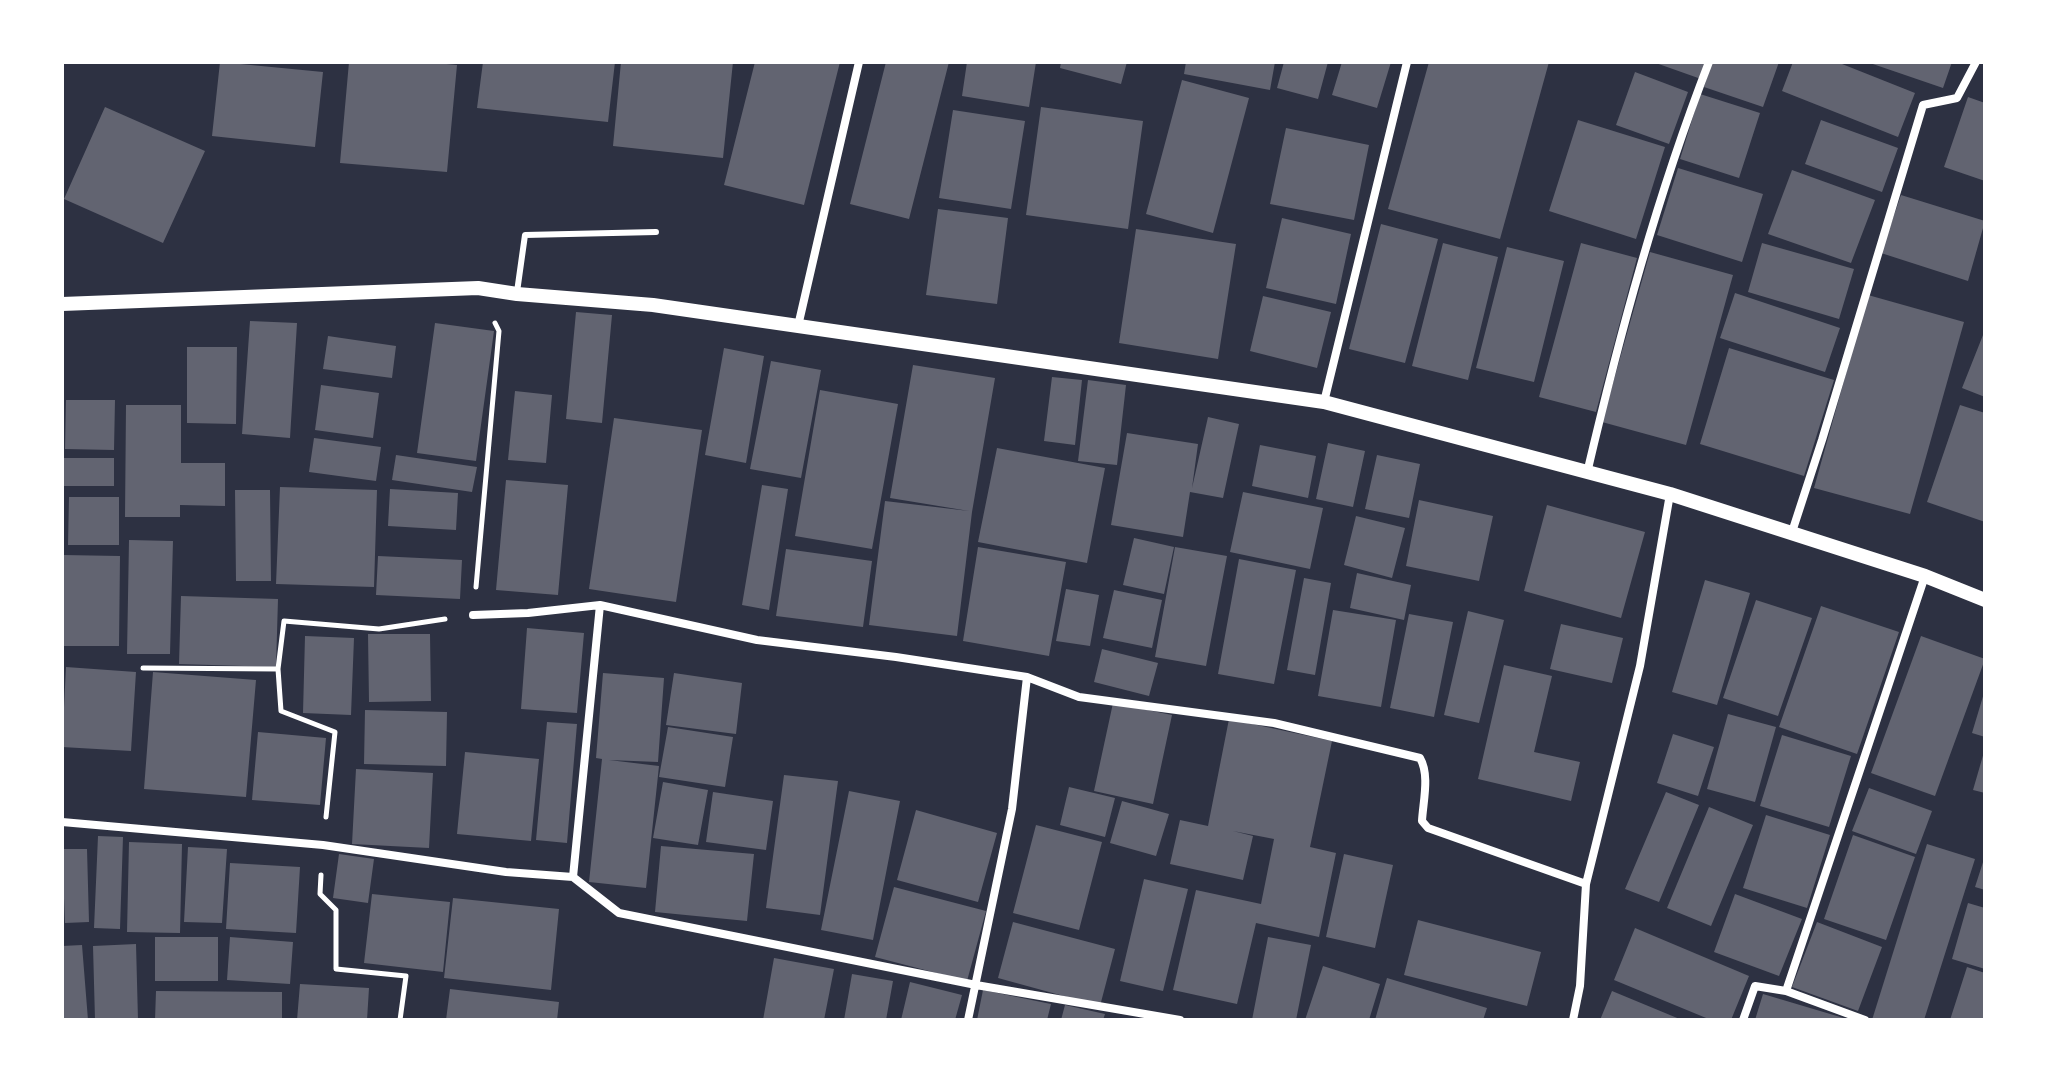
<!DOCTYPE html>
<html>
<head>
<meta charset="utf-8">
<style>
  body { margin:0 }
  #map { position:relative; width:2047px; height:1082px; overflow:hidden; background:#2d3142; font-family:"DejaVu Sans",sans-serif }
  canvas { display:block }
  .frame { position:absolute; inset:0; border:64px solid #fff; pointer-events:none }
</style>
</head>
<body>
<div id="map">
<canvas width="2047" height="1082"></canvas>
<div class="frame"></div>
</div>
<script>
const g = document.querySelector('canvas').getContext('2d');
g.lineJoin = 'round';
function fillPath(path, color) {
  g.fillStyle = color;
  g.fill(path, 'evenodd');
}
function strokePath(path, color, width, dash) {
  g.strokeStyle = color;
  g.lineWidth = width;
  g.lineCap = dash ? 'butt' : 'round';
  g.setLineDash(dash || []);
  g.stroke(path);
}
const building = new Path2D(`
  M220,62l103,10 -8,75 -103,-11z
  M349,62h76l32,3 -10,107 -107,-9z
  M483,62h132l-7,60 -131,-14z
  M621,62h112l-10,96 -110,-12z
  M755,62h85l-36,143 -80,-20z
  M886,62h63l-40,157 -59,-15z
  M967,62h69l-7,45 -67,-11z
  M1061,62h66l-6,22 -61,-16z
  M1186,62h89l-5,28 -86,-16z
  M1284,62h44l-10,37 -41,-11z
  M1342,62h49l-14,46 -45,-13z
  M1429,62h120l-49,177 -112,-30z
  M1653,62h54l-6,17z
  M1712,62h67l-16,45 -59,-20z
  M1793,62h44l78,31 -17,44 -116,-46z
  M1867,62h85l-9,26z
  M1635,72l53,20 -19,52 -53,-19z
  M1182,80l67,18 -36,135 -67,-19z
  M1700,94l60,19 -21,65 -59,-19z
  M1968,97l17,6v78l-41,-14z
  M105,107l100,44 -42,92 -99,-44z
  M1041,107l102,14 -15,108 -102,-14z
  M953,110l72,11 -14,88 -72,-11z
  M1578,120l87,27 -29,92 -87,-28z
  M1821,120l77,28 -16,44 -77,-28z
  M1286,128l83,17 -15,75 -84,-16z
  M1678,168l85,26 -21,68 -85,-27z
  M1792,170l83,30 -24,63 -83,-29z
  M1901,195l84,26 -17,60 -87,-28z
  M938,209l70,9 -11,86 -71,-9z
  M1282,218l69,16 -15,70 -70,-16z
  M1381,224l57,15 -33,124 -56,-14z
  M1136,229l100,15 -18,115 -99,-16z
  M1443,243l55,14 -30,123 -56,-14z
  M1581,243l56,15 -41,154 -57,-15z
  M1762,243l92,26 -15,50 -91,-27z
  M1507,247l57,14 -30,121 -58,-14z
  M1650,252l83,23 -47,170 -84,-23z
  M1735,293l105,35 -15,44 -105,-34z
  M1868,295l96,27 -54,192 -96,-26z
  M1263,296l68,16 -14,56 -67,-17z
  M576,312l36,3 -10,108 -36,-4z
  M250,321l47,2 -7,115 -48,-4z
  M435,323l59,8 -18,130 -59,-8z
  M1985,330v67l-23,-9z
  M328,336l68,10 -4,32 -69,-9z
  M187,347h50l-1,77 -49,-1z
  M724,348l40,8 -18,107 -41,-8z
  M1729,348l105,32 -30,96 -104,-32z
  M771,361l50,9 -20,108 -51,-9z
  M913,365l82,13 -23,134 -15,124 -88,-11 16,-124 84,10 -79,-13z
  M1052,377l30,3 -7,65 -31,-4z
  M1088,380l38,5 -9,80 -39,-4z
  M321,385l58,8 -6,45 -58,-8z
  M820,390l78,14 -26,145 -77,-13z
  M515,391l37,4 -6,68 -38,-3z
  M66,400h49l-1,50 -49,-1z
  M126,405h55v58h44v43l-45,-1v12h-55z
  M1960,405l25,8v109l-58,-20z
  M1208,417l31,7 -16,74 -33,-6 -7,45 -72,-12 16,-92 71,11 -6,44z
  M614,418l88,12 -26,172 -87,-13z
  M314,438l67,9 -5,34 -67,-9z
  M1328,443l37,8 -12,56 -37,-8z
  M1260,445l56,11 -8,42 -56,-12z
  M997,448l108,20 -18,95 -109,-21z
  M396,455l81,12 -5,25 -80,-12z
  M1377,455l43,9 -11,54 -44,-9z
  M62,458h52v28h-52z
  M506,480l62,5 -10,110 -62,-5z
  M762,485l26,4 -19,121 -27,-5z
  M280,487l97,3 -3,97 -98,-3z
  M390,489l68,4 -2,37 -68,-4z
  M235,490h35l1,91h-35z
  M1243,492l80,16 -13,61 -80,-17z
  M69,497h50v48h-51z
  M1419,500l74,16 -14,65 -73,-15z
  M1547,505l98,27 -24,86 -97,-27z
  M1356,516l49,12 -13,50 -48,-13z
  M1134,538l40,9 -10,47 -41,-9z
  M129,540l44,1 -3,113h-43z
  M978,547l88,15 -17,94 -86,-15z
  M1175,547l52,9 -21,110 -51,-9z
  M786,549l86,12 -9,66 -87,-11z
  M63,555l57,1 -1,90h-57z
  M378,556l84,4 -2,39 -84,-4z
  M1239,559l57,11 -22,114 -56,-10z
  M1357,573l54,12 -7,35 -54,-12z
  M1304,578l27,5 -16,92 -28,-5z
  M1705,580l45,13 -33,112 -45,-13z
  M1066,589l33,6 -9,51 -34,-5z
  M1114,590l48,10 -10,48 -49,-10z
  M181,596l97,3 -2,68 -97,-3z
  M1756,600l56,18 -34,98 -55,-18z
  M1821,606l78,26 -42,122 -78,-27z
  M1333,610l63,10 -15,87 -63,-11z
  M1468,611l36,9 -25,103 -35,-8z
  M1409,614l44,8 -19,95 -44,-9z
  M1561,624l62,14 -11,45 -62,-14z
  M527,628l57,5 -7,80 -56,-4z
  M368,634h62l1,67 -62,1z
  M305,636l49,2 -3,77 -48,-2z
  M1921,636l64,23 -50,137 -64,-23z
  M1102,649l56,14 -9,33 -55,-14z
  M1504,665l48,11 -18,76 46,10 -9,39 -93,-22z
  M66,667l70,5 -5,79 -69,-4z
  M153,672l103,8 -10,117 -102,-8z
  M603,673l61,5 -6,84 -49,-2 50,6 -13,122 -57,-6 13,-123 -6,-1z
  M674,673l68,10 -6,51 -70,-9z
  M1984,693l1,1v43l-13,-4z
  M1113,703l59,12 -19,89 -59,-13z
  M365,710l82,2 -1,54 -82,-2z
  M1728,714l48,13 -21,75 -48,-13z
  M1229,719l103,22 -22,106 26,6 -17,84 -63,-14 -19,81 -64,-14 23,-100 65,14 13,-65 -41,-8 20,5 -10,44 -73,-16 10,-44 28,6z
  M547,722l30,2 -10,119 -31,-3z
  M668,727l65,10 -8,50 -66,-10z
  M258,732l68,6 -6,67 -68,-5z
  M1673,734l41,13 -16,49 -41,-13z
  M1782,735l69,21 -22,71 -69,-21z
  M465,752l74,7 -8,82 -74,-7z
  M1984,752h1v41l-12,-3z
  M356,769l77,4 -4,75 -77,-4z
  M784,775l54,6 -18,134 -54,-7z
  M663,782l45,8 -10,55 -45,-7z
  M1069,787l46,11 -10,39 -45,-12z
  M1869,788l63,23 -16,43 -64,-23z
  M849,791l51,10 -27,139 -52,-10z
  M713,792l60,9 -7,49 -60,-8z
  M1666,792l33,13 -40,97 -34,-13z
  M1122,801l47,13 -13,42 -46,-13z
  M1709,807l44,18 -42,101 -44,-18z
  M916,810l81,23 -19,69 -81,-22z
  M1766,815l64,20 -23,73 -64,-20z
  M1036,825l66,17 -23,88 -66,-17z
  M1853,835l62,22 -29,83 -62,-21z
  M98,836l25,1 -3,92 -26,-1z
  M129,842l53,2 -2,89 -53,-1z
  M1927,844l48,15 -51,161h-52z
  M661,846l93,8 -7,67 -92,-9z
  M188,847l39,2 -5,74 -38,-1z
  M62,849h25l2,73 -24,1z
  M339,854l35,5 -6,44 -35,-5z
  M1344,854l49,11 -18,83 -49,-11z
  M1984,859h1v31l-10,-3z
  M230,863l70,4 -4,66 -70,-4z
  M1144,879l44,10 -25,102 -43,-10z
  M894,887l92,24 -19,70 -92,-24z
  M372,894l78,8 -7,70 -79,-9z
  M1735,894l67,25 -23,57 -65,-24z
  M453,898l106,11 -8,81 -107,-12z
  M1968,903l17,5v61l-33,-10z
  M1418,920l123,32 -14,54 -123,-31z
  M1013,922l102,27 -15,57 -102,-28z
  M1817,922l65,25 -24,64 -66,-24z
  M1635,928l114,48 -18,44h-20l-97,-40z
  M155,937h63v44h-63z
  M230,937l63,5 -3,42 -63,-4z
  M1268,937l43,8 -15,75h-44z
  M136,944l2,76h-43l-2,-74z
  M82,945l6,75h-26v-74z
  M774,958l60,11 -10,51h-61z
  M1323,966l57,18 -11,36h-64z
  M1967,967l18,6v47h-35z
  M852,974l41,7 -7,39h-42z
  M1387,978l100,30 -4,12h-108z
  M910,982l52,13 -7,25h-54z
  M300,984l69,4 -2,32h-70z
  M450,989l109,13 -2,18h-111z
  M983,990l68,14 -4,16h-70z
  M156,991l126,1v28h-127z
  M1612,991l70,29h-82z
  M1763,994l84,25v1h-92z
  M1065,1005l40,9 -2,6h-42z`);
const path = new Path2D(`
  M476,587l23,-256 -4,-8
  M143,668l135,1
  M326,817l9,-85 -54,-21 -3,-42 6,-48 95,8 66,-10
  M321,875l-1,19 16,16v59l70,7 -6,44`);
const service = new Path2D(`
  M517,292l8,-57 131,-3`);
const minor = new Path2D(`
  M798,326l61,-264
  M1324,402l83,-340
  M1587,473c33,-140 70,-277 122,-411
  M1792,532l30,-92 101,-335 34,-7 19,-36
  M473,615l55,-2 72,-8
  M62,822l261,23 183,27 67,5 46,36 357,72 204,35
  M573,877l27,-272 157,35 139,17 131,20
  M1786,991l79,29
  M968,1020l44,-211 15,-132 52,20 195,26 146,35c10,17 3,44 2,63l6,7 158,56
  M1573,1020l7,-34 6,-102 54,-218 30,-172
  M1743,1020l12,-34 31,5 139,-415`);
const tertiary = new Path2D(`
  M62,304l416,-16 39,6 136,11 671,97 346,92 255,82 60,24`);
fillPath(building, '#626471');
strokePath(path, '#fff', 5);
strokePath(service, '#fff', 6);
strokePath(minor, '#fff', 8);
strokePath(tertiary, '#fff', 14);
</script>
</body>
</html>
